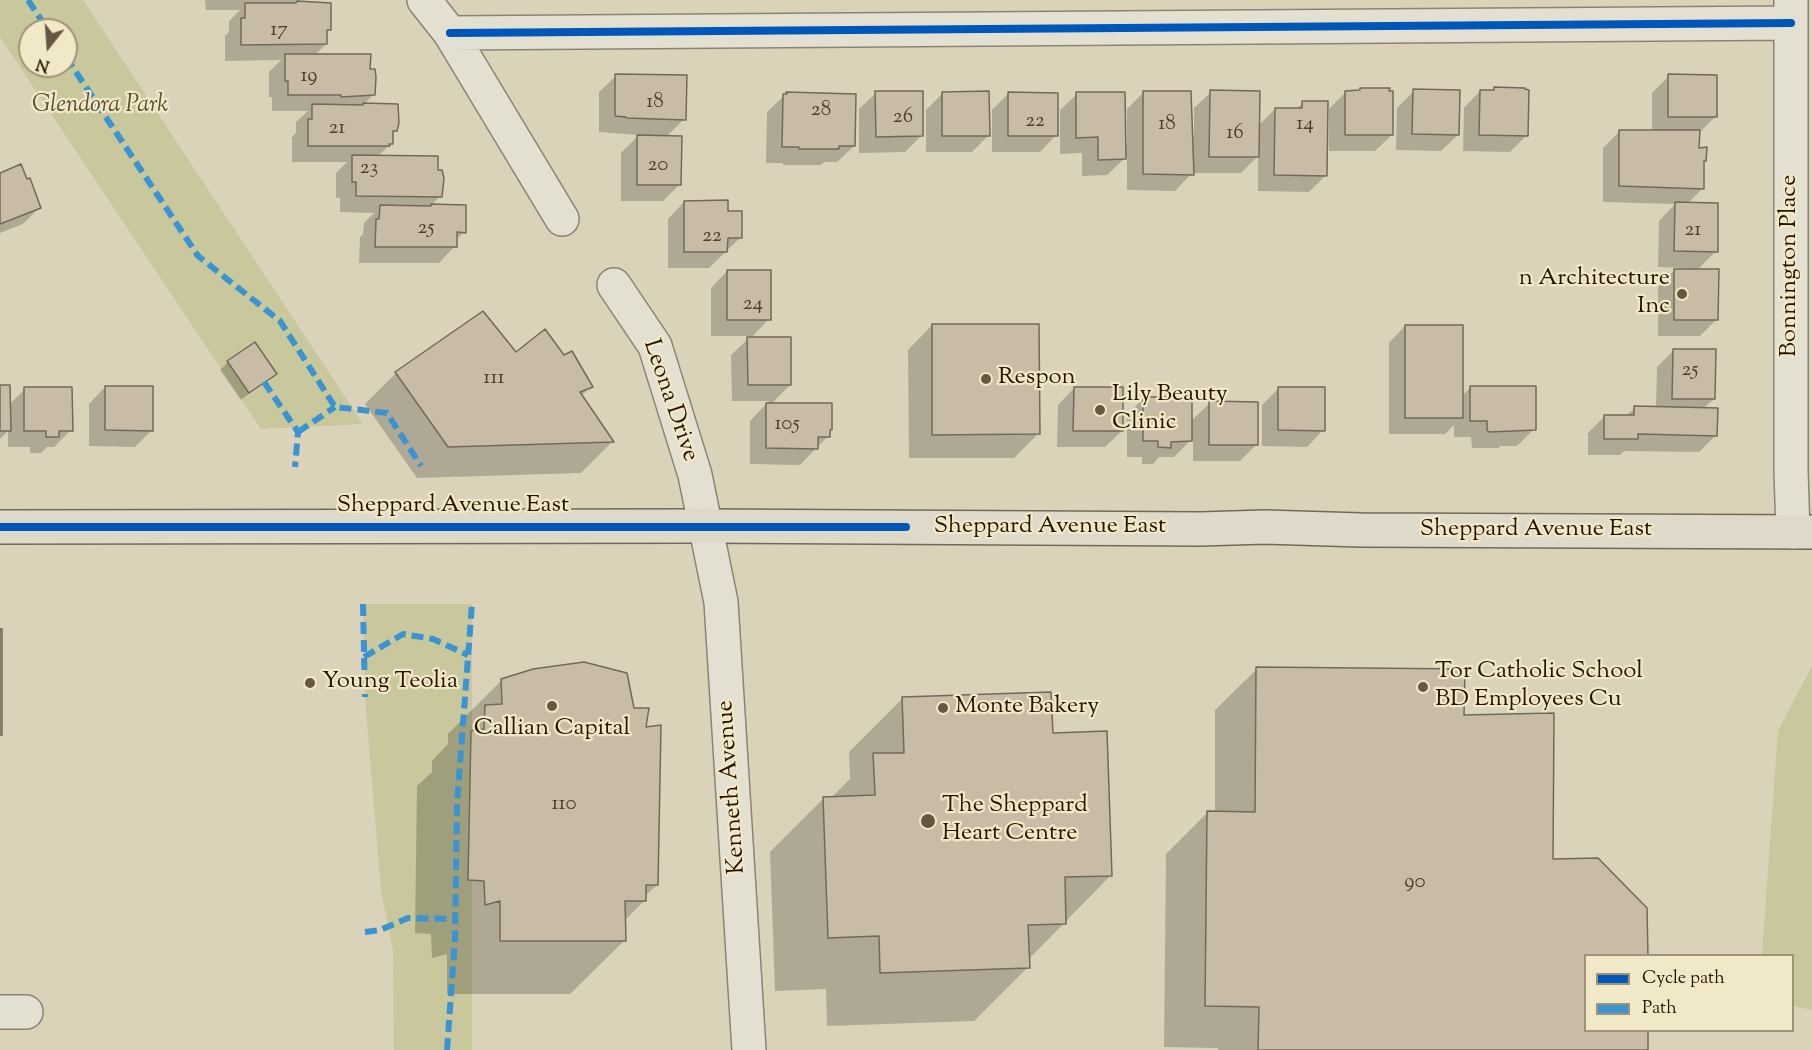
<!DOCTYPE html>
<html>
<head>
<meta charset="utf-8">
<style>
  body { margin:0 }
  #map { position:relative; width:1812px; height:1050px; overflow:hidden; background:#dbd3b9; font-family:"Sorts Mill Goudy",serif }
  canvas { display:block }
  .legend { position:absolute; left:1584px; top:954px; width:210px; height:78px; box-sizing:border-box; background:#f1e8c8; border:2px solid #9f9479; margin:0; padding:8px 10px; list-style:none; font-size:18px; color:#251502 }
  .legend li { display:flex; align-items:center; gap:12px; height:30px }
  .legend b { width:30px; border:2px solid #9f9479 }
  .north { position:absolute; left:18px; top:18px; width:60px; height:60px; box-sizing:border-box; background:#f1e8c8; border:2px solid #9f9479; border-radius:50%; rotate:197deg; font-size:16px; font-weight:700; line-height:24px; text-align:center; color:#251502 }
  .north::after { content:''; display:block; margin:auto; width:21px; height:27px; background:#655842; clip-path:polygon(50% 0,100% 100%,50% 72%,0 100%) }
</style>
</head>
<body>
<div id="map">
<canvas width="1812" height="1050"></canvas>
<ul class="legend">
<li><b style="height:8px;background:#0057b8"></b>Cycle path</li>
<li><b style="height:8px;background:#3b93d1"></b>Path</li>
</ul>
<div class="north">N</div>
</div>
<script>
const g = document.querySelector('canvas').getContext('2d');
g.lineJoin = 'round';
function fillPath(path, color) {
  g.fillStyle = color;
  g.fill(path, 'evenodd');
}
function strokePath(path, color, width, dash) {
  g.strokeStyle = color;
  g.lineWidth = width;
  g.lineCap = dash ? 'butt' : 'round';
  g.setLineDash(dash || []);
  g.stroke(path);
}
function drawText(font, color, halo, rows, align = 'center') {
  g.font = font + ' "Sorts Mill Goudy",serif';
  g.lineWidth = 4.5;
  g.setLineDash([]);
  g.textBaseline = 'middle';
  g.strokeStyle = halo;
  g.fillStyle = color;
  for (const [text, x, y, turn = 0] of rows) {
    g.save();
    g.translate(x, y);
    g.rotate((+turn || 0) * Math.PI / 180);
    g.textAlign = isNaN(turn) ? turn : align;
    if (halo) g.strokeText(text, 0, 0);
    g.fillText(text, 0, 0);
    g.restore();
  }
}
const green = new Path2D(`
  M0,0h83l280,424 -102,5 -261,-392zM30,30h36v36h-36z
  M363,604h109v446h-78l-1,-99 -12,-61 -16,-193z
  M1812,666v344l-19,-4 -1,-50 -30,-1 16,-224z`);
const shadow = new Path2D(`
  M205,0h95l-4,3 34,26 -4,4v11l-12,12 55,14 5,24 -12,12 34,24 -5,5 1,8 -14,13 62,40 -9,10 33,26 -9,9v5l-16,17h-80l1,-26 3,-3 1,-11 10,-10 -34,-1v-14h-4v-25l11,-11h-55v-25l4,-4v-11l12,-11h-36v-14h-3v-25l12,-12 -56,1v-25l4,-4v-11l11,-11h-34z
  M616,76l68,43 -18,18 14,47 -17,17h-42v-48l18,-18 -40,-3v-40z
  M1669,76l46,41 -17,17v15l7,11 -3,3 1,25 -16,16 29,47 -19,19 20,49 -17,17h-42v-49l17,-17h9v-2l-26,-1 1,-46 16,-17 -72,-2v-54l17,-17h32v-38z
  M1494,89l33,46 -17,17 -47,-1 1,-43 16,-17h12z
  M1414,91l44,44 -17,16 -45,-1 1,-42z
  M1144,92l46,43h4v-27l17,-16 47,34 17,-17h21l7,-6 23,72 -17,17 -51,-1v-35l-17,17h-49l-17,18 -48,-1v-34l-20,19 -25,1v-23l-22,1v-44l17,-16 47,51h3v-36z
  M1346,92l46,43 -17,16h-46v-42z
  M787,93l67,53 -17,16h-13l-3,3h-38v-2h-17l1,-51z
  M876,93l45,43 -16,16 -46,1v-44z
  M942,94l47,41 -17,17h-46v-42z
  M1008,94l48,41 -16,17h-48v-42z
  M0,174l39,34 -16,16 -23,9z
  M684,202l42,10 14,26 -31,30h-41v-49z
  M727,271l42,48 -19,20 40,46 -19,19 57,27v5l-28,29 -50,-1v-43l19,-20h-37l-1,-46 20,-19h-40v-48z
  M932,325l106,109 -24,24h-105l-1,-108z
  M1405,326l57,70 9,-9 63,42 -17,17h-17l-1,2h-27l-1,-11h-17v-12l-9,9h-56v-91z
  M1674,350l40,49 -11,10 13,26 -17,17 -75,-1 -4,4h-32v-22l17,-17h21l9,-8h21l1,-41z
  M516,354l47,3 28,29 -10,10 31,46 -31,31 -164,5 -52,-74 31,-31z
  M228,362l47,11 -34,27 -21,-30z
  M0,387l9,18 16,-16 46,41 -17,17h-7l-6,6h-11v-6h-22v-16l-8,8z
  M105,387l47,43 -17,17 -46,-1v-42z
  M1074,388l48,43 -17,16h-48l1,-42z
  M1279,388l44,42 -16,17 -45,-1v-41z
  M1144,398l47,23 19,-18 47,41 -17,17h-47v-23l-19,19h-15l-6,7h-11v-7h-15v-42z
  M1257,669l206,48 89,143 34,96v74l61,20h-429v-2l-54,-1 2,-193 41,-41h8v-103z
  M502,680l131,29 11,20 13,156 -12,11v4l-21,21v20l-54,53h-123v-40l-15,4 -1,-24 -16,-1 2,-147 15,-14v-11l16,-17v-10z
  M903,698l208,177 -83,85v7l-54,54 -147,5 -1,-37 -51,2 -5,-139 54,-54h7l19,-19 -1,-27z`);
const building = new Path2D(`
  M297,1l34,2v27h-4v14l-86,1v-27h4v-15h51z
  M285,54h86l-1,15h5l1,8 -1,18 -34,2v-2h-53v-14h-3z
  M615,74l72,1 -1,45 -60,-2v-1l-11,-1z
  M1668,74l49,1v42h-49z
  M1494,87l31,1v1l4,1 -1,46 -49,-1 1,-45h14z
  M1360,88h30l-1,3h4v44h-48v-44l15,-1z
  M1413,89l47,1 -1,45 -47,-1z
  M1210,90l50,1 -1,66h-50z
  M875,91h48v45l-47,1z
  M989,91l1,45h-48v-44z
  M1143,91h48l3,84 -51,-1z
  M786,92l70,2 -1,52h-16v3h-40v-2h-17l1,-53h4z
  M1008,92l50,1v43h-50z
  M1076,92h49l1,67 -28,1v-23l-22,1z
  M1302,101h26l-1,75 -53,-1 1,-67h27z
  M363,103l35,1 1,19 -2,8h-4v13h-4l1,2h-82v-27h4v-15l51,1z
  M1619,130h81l-1,18 8,-1 -1,14h-2v28l-85,-3z
  M637,135l45,1 -1,49h-44z
  M352,155l86,1v14h4l2,8 -2,19 -86,-1v-14h-4z
  M21,164l6,15 3,-1 11,30 -41,16v-51z
  M728,200v11h14v27h-14l-1,14h-43v-51z
  M1675,202l43,1v49l-44,-1z
  M431,204l35,1v28l-9,-1v15h-82l1,-28h3l1,-14 51,1z
  M1674,269h45l-1,51h-44z
  M727,270h44v50h-44z
  M483,311l33,41 29,-23 19,26 8,-4 21,36 -13,5 34,50 -166,5 -53,-75z
  M932,324h107l1,110 -108,1z
  M1405,325h58v93h-58z
  M747,337h44v48h-43z
  M255,342l22,32 -28,19 -22,-32z
  M1673,349h43l-1,50h-43z
  M0,385h10l1,46h-11z
  M105,386h48v45l-48,-1z
  M1470,386h66v44l-47,2 -2,-2v-9h-17z
  M24,387h48l1,44h-14v6h-13v-6h-22z
  M1074,387h49v44h-50z
  M1278,387h47v44l-47,-1z
  M1143,397h49v44l-21,1v6l-13,-1v-6h-15z
  M1209,401l49,1v43h-49z
  M766,403h66v27h-2v7h-12v12l-52,-1z
  M1634,406l84,2 -1,28 -79,-2v5h-34v-24h30z
  M0,629h2v106h-2z
  M584,662l43,11 7,35h15l-3,19 15,-2 -3,160h-12v16h-21l1,40h-126v-40l-15,4 -1,-24 -16,-1 3,-149 13,-2 1,-24 17,-1 -1,-25 32,-10z
  M1256,667l209,2 -1,46 90,-2 -1,146 45,-1 49,50 1,48h-62v74h62v20h-390l1,-43 -54,-1 2,-195 48,1z
  M1051,692l2,41 54,-2 5,145 -47,1 1,47 -38,1 2,43 -150,5 -1,-37 -51,2 -5,-141 52,-2 -2,-42h31l-2,-56z`);
const minor = new Path2D(`
  M424,0l26,33 112,186
  M1791,0v471l2,61
  M450,33l1341,-10
  M614,285l41,61 40,129 26,127 28,448
  M0,1012h26`);
const major = new Path2D(`
  M0,527l706,-1 494,3 65,-2 96,3 451,2`);
const quiet = new Path2D(`
  M28,0l20,30
  M66,57l132,199 82,65 55,86 52,6 34,53
  M264,382l34,50 -3,35
  M298,432l37,-25
  M363,604l2,93
  M364,657l39,-23 30,5 35,16
  M365,932l15,-2 28,-12 47,1
  M447,1050l8,-111 2,-135 15,-200`);
const cycleway = new Path2D(`
  M450,33l1341,-10
  M0,527h906`);
const markers = [
  [1682,294,6,"#655842"],
  [986,379,6,"#655842"],
  [1100,410,6,"#655842"],
  [310,683,6,"#655842"],
  [1423,687,6,"#655842"],
  [552,706,6,"#655842"],
  [943,708,6,"#655842"],
  [928,821,8,"#655842"]
];
const numberNames = [
  ["17",279,31],
  ["19",309,77],
  ["18",655,103],
  ["28",821,111],
  ["26",903,118],
  ["22",1035,122],
  ["18",1167,125],
  ["14",1305,125],
  ["21",337,129],
  ["16",1235,134],
  ["20",658,166],
  ["23",369,169],
  ["25",426,229],
  ["21",1693,231],
  ["22",712,237],
  ["24",753,305],
  ["25",1690,371],
  ["111",494,379],
  ["105",787,425],
  ["110",564,805],
  ["90",1415,883]
];
const parkNames = [
  ["Glendora Park",100,107]
];
const streetNames = [
  ["Bonnington Place",1791,266,-90],
  ["Leona Drive",669,401,71],
  ["Sheppard Avenue East",453,507],
  ["Sheppard Avenue East",1050,528],
  ["Sheppard Avenue East",1536,531],
  ["Kenneth Avenue",733,787,-94]
];
const poiNames = [
  ["n Architecture",1670,280,"right"],
  ["Inc",1670,308,"right"],
  ["Respon",998,379],
  ["Lily Beauty",1112,396],
  ["Clinic",1112,424],
  ["Tor Catholic School",1435,673],
  ["BD Employees Cu",1435,701],
  ["Young Teolia",322,683],
  ["Monte Bakery",955,708],
  ["Callian Capital",552,730,"center"],
  ["The Sheppard",942,807],
  ["Heart Centre",942,835]
];
fillPath(green, '#c9c79c');
fillPath(shadow, '#0003');
fillPath(building, '#c8bca7');
strokePath(building, '#716a5a', 1.5);
strokePath(minor, '#8a8473', 36);
strokePath(major, '#716a5a', 36);
strokePath(minor, '#e3dfd1', 33);
strokePath(major, '#ded9c9', 33);
strokePath(quiet, '#3b93d1', 6, [12, 6]);
strokePath(cycleway, '#0057b8', 8);
for (const [x, y, r, color] of markers) {
  const dot = new Path2D();
  dot.arc(x, y, r, 0, 2 * Math.PI);
  g.fillStyle = color;
  g.fill(dot);
  strokePath(dot, '#f1e8c8', 2);
}
drawText('21px', '#4e402c', null, numberNames);
drawText('italic 24px', '#5a5030', '#f1e8c8', parkNames);
drawText('24px', '#251502', '#f1e8c8', streetNames);
drawText('24px', '#251502', '#f1e8c8', poiNames, 'left');
</script>
</body>
</html>
